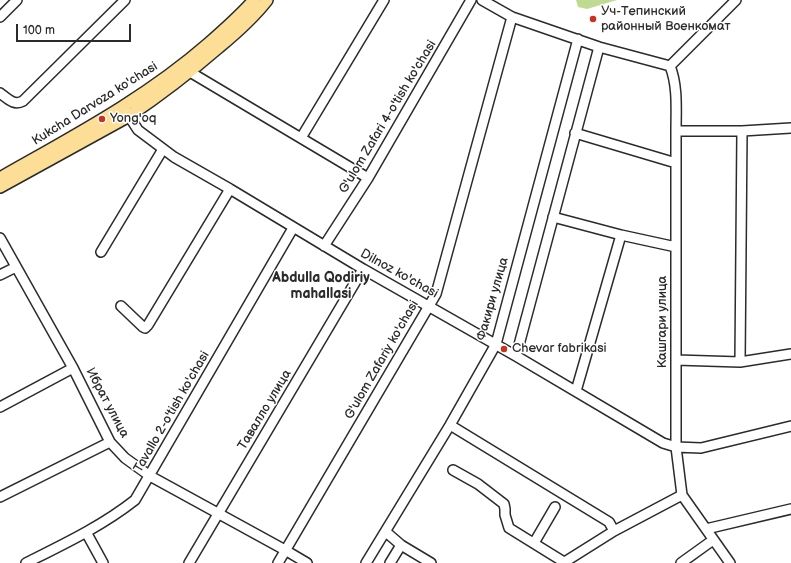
<!DOCTYPE html>
<html>
<head>
<meta charset="utf-8">
<style>
  body { margin:0 }
  #map { position:relative; width:791px; height:563px; overflow:hidden; background:#fff; font-family:"Balsamiq Sans",sans-serif }
  canvas { display:block }
  .scale { position:absolute; left:16px; top:24px; width:115px; height:18px; box-sizing:border-box; border:2px solid #2b2b2b; border-top:0; padding-left:5px; font-size:12px; line-height:14px; white-space:nowrap; color:#2b2b2b; -webkit-text-stroke:3px #fff; paint-order:stroke }
</style>
</head>
<body>
<div id="map">
<canvas width="791" height="563"></canvas>
<div class="scale">100 m</div>
</div>
<script>
const g = document.querySelector('canvas').getContext('2d');
g.lineJoin = 'round';
function fillPath(path, color) {
  g.fillStyle = color;
  g.fill(path, 'evenodd');
}
function strokePath(path, color, width, dash) {
  g.strokeStyle = color;
  g.lineWidth = width;
  g.lineCap = dash ? 'butt' : 'round';
  g.setLineDash(dash || []);
  g.stroke(path);
}
function drawText(font, color, halo, rows, align = 'center') {
  g.font = font + ' "Balsamiq Sans",sans-serif';
  g.lineWidth = 3;
  g.setLineDash([]);
  g.textBaseline = 'middle';
  g.strokeStyle = halo;
  g.fillStyle = color;
  for (const [text, x, y, turn = 0] of rows) {
    g.save();
    g.translate(x, y);
    g.rotate((+turn || 0) * Math.PI / 180);
    g.textAlign = isNaN(turn) ? turn : align;
    if (halo) g.strokeText(text, 0, 0);
    g.fillText(text, 0, 0);
    g.restore();
  }
}
const green = new Path2D(`
  M576,0h41l-30,9 -9,-2z`);
const minor = new Path2D(`
  M482,0l30,17 87,30 71,19
  M0,17l17,-17
  M670,66c8,20 6,44 6,65v316l6,48 48,68
  M670,66l66,-66
  M190,72l178,106
  M0,93c8,6 14,13 23,8l102,-101
  M125,110l13,20 36,27 56,32 133,80 153,87 147,87 13,4 25,1 90,-22
  M676,131h66l49,-3
  M575,133l101,30
  M301,138l83,-138
  M553,217l68,18 55,12
  M0,238l73,130 37,74 15,16 25,18 135,74 22,13
  M324,246l44,-68 103,-178
  M101,252l62,-103
  M0,275l16,-8
  M121,306l22,21 2,1 3,-3 82,-136
  M516,356l83,-309
  M676,360l64,2 51,-8
  M740,362l2,-231
  M576,391l45,-156
  M0,407l73,-39
  M450,425l159,97 5,9
  M453,470l25,14 26,20 1,5v6l4,13 55,34
  M0,497l110,-55
  M706,529l85,-20
  M86,532l17,31
  M386,532l15,13 30,18
  M534,543l21,-36
  M26,563c38,-19 76,-37 109,-63l158,-272
  M189,563l174,-294
  M278,563l158,-269 76,-277
  M366,563l84,-138 46,-81 82,-305
  M390,563l11,-18
  M563,563l51,-32 68,-36
  M681,563l32,-23`);
const major = new Path2D(`
  M0,178c72,-41 145,-79 208,-134 16,-14 32,-28 46,-44
  M0,187l129,-71c31,-21 61,-44 90,-69 17,-14 34,-29 48,-47`);
const markers = [
  [593,19,4,"#c8321e"],
  [102,119,4,"#c8321e"],
  [504,349,4,"#c8321e"]
];
const poiNames = [
  ["Уч-Тепинский",601,12],
  ["районный Военкомат",601,27],
  ["Yong'oq",110,119],
  ["Chevar fabrikasi",512,349]
];
const streetNames = [
  ["Kukcha Darvoza ko'chasi",95,104,-32],
  ["G'ulom Zafari 4-o'tish ko'chasi",388,117,-59],
  ["Dilnoz ko'chasi",399,274,29],
  ["Факири улица",493,299,-74],
  ["Кашгари улица",663,322,-90],
  ["G'ulom Zafariy ko'chasi",382,360,-60],
  ["Ибрат улица",107,403,62],
  ["Тавалло улица",265,410,-59],
  ["Tavallo 2-o'tish ko'chasi",172,412,-60]
];
const neighbourhoodNames = [
  ["Abdulla Qodiriy",321,278],
  ["mahallasi",321,294]
];
fillPath(green, '#bfdb92');
strokePath(minor, '#2b2b2b', 12);
strokePath(major, '#2b2b2b', 14);
strokePath(minor, '#fff', 9);
strokePath(major, '#fdde96', 11);
for (const [x, y, r, color] of markers) {
  const dot = new Path2D();
  dot.arc(x, y, r, 0, 2 * Math.PI);
  g.fillStyle = color;
  g.fill(dot);
  strokePath(dot, '#fff', 1.5);
}
drawText('13px', '#2b2b2b', '#fff', poiNames, 'left');
drawText('13px', '#2b2b2b', '#fff', streetNames);
drawText('bold 14px', '#2b2b2b', '#fff', neighbourhoodNames);
</script>
</body>
</html>
